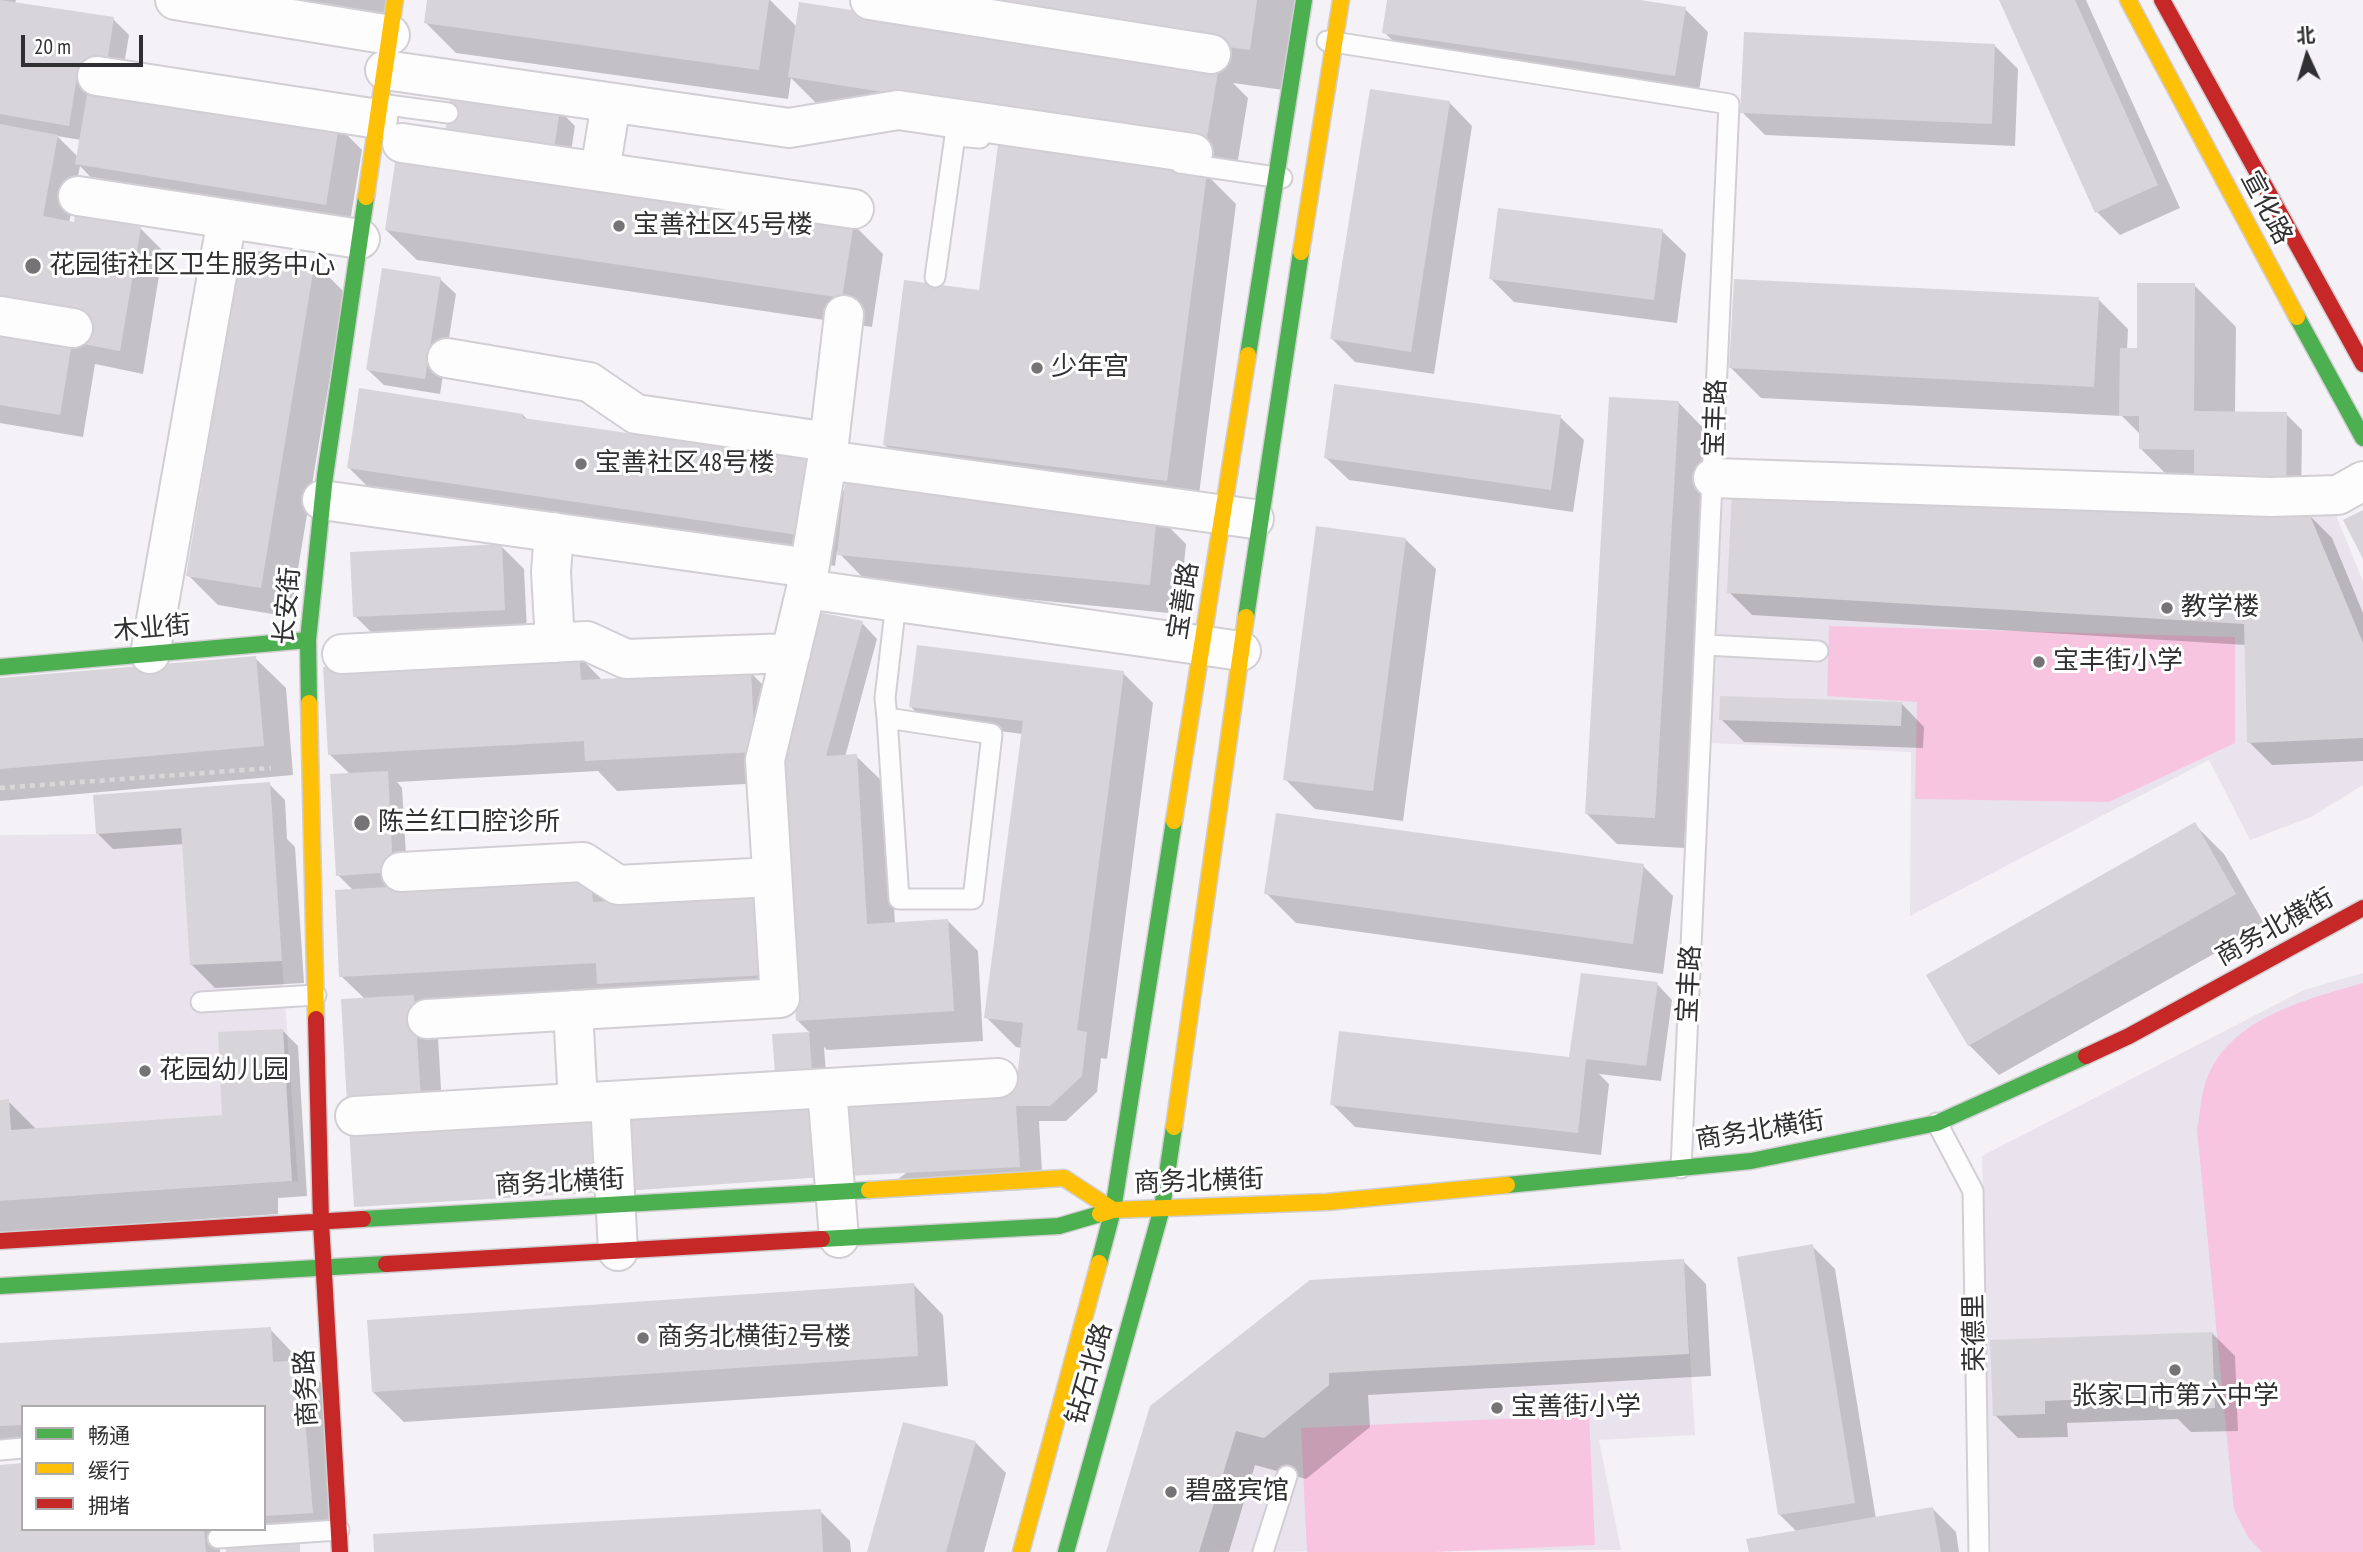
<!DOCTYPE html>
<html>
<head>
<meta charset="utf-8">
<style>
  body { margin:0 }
  #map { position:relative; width:2363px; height:1552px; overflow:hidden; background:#f4f2f7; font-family:"PT Sans Narrow","Noto Sans SC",sans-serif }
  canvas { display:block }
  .legend { position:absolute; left:21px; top:1405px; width:245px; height:126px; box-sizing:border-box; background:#fff; border:2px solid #acacad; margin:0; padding:9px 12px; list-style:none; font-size:21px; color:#302f31 }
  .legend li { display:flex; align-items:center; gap:14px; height:35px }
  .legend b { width:35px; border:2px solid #acacad }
  .north { position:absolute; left:2272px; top:21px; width:70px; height:70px; -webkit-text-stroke:5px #fff; paint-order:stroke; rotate:356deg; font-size:19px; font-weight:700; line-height:28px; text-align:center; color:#302f31 }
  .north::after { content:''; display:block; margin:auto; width:24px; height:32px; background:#302f31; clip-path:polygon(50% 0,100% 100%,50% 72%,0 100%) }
  .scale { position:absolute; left:21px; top:35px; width:122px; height:32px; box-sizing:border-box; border:4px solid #302f31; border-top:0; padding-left:9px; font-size:21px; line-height:24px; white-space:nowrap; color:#302f31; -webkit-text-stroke:5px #fff; paint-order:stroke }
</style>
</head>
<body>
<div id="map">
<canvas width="2363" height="1552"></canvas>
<ul class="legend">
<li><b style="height:9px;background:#4caf50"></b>畅通</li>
<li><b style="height:9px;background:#ffc107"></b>缓行</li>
<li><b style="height:9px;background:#c62828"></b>拥堵</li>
</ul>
<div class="north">北</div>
<div class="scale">20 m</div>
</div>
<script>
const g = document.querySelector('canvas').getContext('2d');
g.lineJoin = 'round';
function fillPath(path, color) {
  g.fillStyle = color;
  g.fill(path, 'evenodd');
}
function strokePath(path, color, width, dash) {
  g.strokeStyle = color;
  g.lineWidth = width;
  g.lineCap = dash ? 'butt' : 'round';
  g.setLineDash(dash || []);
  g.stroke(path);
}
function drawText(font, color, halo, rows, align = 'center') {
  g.font = font + ' "PT Sans Narrow","Noto Sans SC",sans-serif';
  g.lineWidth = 6;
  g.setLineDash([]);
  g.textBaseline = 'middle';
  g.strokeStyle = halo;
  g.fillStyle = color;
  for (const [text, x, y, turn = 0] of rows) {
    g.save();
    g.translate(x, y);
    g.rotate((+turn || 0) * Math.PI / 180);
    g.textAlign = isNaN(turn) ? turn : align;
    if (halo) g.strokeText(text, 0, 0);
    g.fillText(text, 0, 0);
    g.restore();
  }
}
const built = new Path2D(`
  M1723,490l610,18 30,73v204l-52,32 -61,23 -41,-80 -299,156 1,-164 -200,-9z
  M272,822l26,359 -298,20v-366l96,-1z
  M2363,973v579h-372l-9,-396 322,-166z
  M1684,1259l11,176 -96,5 22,110 -422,2 37,-121 28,7 65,-53 -5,-106z`);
const green = new Path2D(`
  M1829,626l406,11v106l-126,59 -194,-3 2,-97 -90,-6z
  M2363,983v569h-101l-14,-15 -14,-27 -37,-380c3,-13 3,-29 7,-42 18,-68 100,-88 159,-105z
  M1589,1415l6,130 -160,7h-128l-6,-124z`);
const shadow = new Path2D(`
  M0,0h16l-1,3 98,16 16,16 -8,48 218,44 23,23 -13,78 -249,-41 -20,-21 -11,57 71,5 23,23 -20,123 -48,-10 -12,73 -83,-14zM57,136l24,4 -3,17z
  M297,0h97l-3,17z
  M429,0h341l27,27 119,-5 -22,-22h410l-13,91 -58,-8 15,15 -12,74 -416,-65 -29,-29 -3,21 -332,-46 -30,-30z
  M1389,0h239l57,9 23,23 -10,66 -291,-43 -23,-23z
  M2001,0h85l94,208 -60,27 -23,-23z
  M1995,46l23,23 -3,77 -250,-11 -23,-23z
  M1449,102l23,24 -38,248 -79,-12 -23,-23z
  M560,111l15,15 -6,38 -107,-16z
  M1206,174l30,30 -39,306 -282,-35 -30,-30 96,-153z
  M853,224l30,30 -11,73 -455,-67 -31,-30z
  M1662,231l24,23 -9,69 -163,-21 -24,-24z
  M314,262l30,30 -54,325 -72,-12 -30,-30z
  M440,279l16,15 -16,100 -56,-9 -16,-15z
  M2194,285l42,42 -1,86 51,1 16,16 -1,70 -119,-10 -41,-41v-14l-19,-19 -361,-18 -30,-30 367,-69 30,30 -1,21h12z
  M1678,402l30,31 -24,415 -67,-4 -30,-30z
  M523,415l5,5 287,41 30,31 311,22 30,30 -7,70 -310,-30 -32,-33 -2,15 -456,-68 -30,-30z
  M1560,417l24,23 -11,72 -224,-32 -24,-23z
  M2309,515l23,23 31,75v148l-91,4 -23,-23 -3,-97 -494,-30 -23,-23z
  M1405,539l31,30 -33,252 -88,-12 -30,-30z
  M501,546l23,23 3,63 -149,7 -23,-23z
  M862,623l15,16 -32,118 11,-1 31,30 8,138 53,-3 30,30 5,90 -156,9 -3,-3 4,53 -472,106 9,-207 -24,-23 13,-85 -16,-16 12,-101 -21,-20 250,-98 24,25 148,-8 30,30zM598,771l19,20 165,-9 -20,113 -171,-17 -183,10 -6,-100 -5,-6zM796,1004l1,16 13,13 -36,3 21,68 -352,19 -6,-103z
  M255,658l31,30 7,87 -293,26v-121z
  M1123,673l30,30 -46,356 -6,-1 -4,34 -31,29h-27l4,68 -172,10 146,-108 5,-43 -6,-1 -30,-30 37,-283 -97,-12 -15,-15z
  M1901,703l23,24 -1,21 -179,-6 -23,-23z
  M269,784l16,16 2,39 8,8 9,136 -89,5 -24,-24 -7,-120 -71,5 -16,-16z
  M2194,824l30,30 41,71 -266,150 -30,-30 -40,-70z
  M1643,866l30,30 -10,78 -367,-51 -30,-30z
  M1657,984l15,16 -11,81 -62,-7 10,10 -8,71 -246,-28 -23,-23 239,-45z
  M282,1030l16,16 9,150 -29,2v16l-278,19v-131l8,-1 29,29 186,-13z
  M1812,1246l23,23 41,250 57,-10 23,23 3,20h-208l46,-20 -17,-17z
  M1683,1261l23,23 5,92 -343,19 2,32 -64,52 -51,-14 -26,87h-122l44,-145z
  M913,1284l30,31 5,71 -544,36 -31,-30z
  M270,1329l53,56 13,151 -72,-7v-122h-241v49l-23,2v-113z
  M2212,1333l23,23 3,75 -47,1 -13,-13 -111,4 1,14 -50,1 -23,-23z
  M904,1424l72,19 30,30 -22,79h-115z
  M0,1467l23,62h195l2,23h-220z
  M820,1511l30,30 1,11h-476z`);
const building = new Path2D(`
  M0,0l114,17 -8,52 -27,-5 -10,62 -69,-12z
  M427,0h342l-10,70 -335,-47z
  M908,0h349l-7,50 -266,-37z
  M1387,0h253l46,7 -11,69 -293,-43z
  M1999,0h76l83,185 -63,28z
  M799,2l420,64 -13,77 -418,-66z
  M1744,32l251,12 -3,80 -252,-11z
  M89,84l250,42 -13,79 -251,-41z
  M1370,89l80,12 -39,251 -81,-13z
  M451,93l109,16 -6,40 -109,-16z
  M0,124l58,11 -15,81 31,6 1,-8 66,13 -21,124 -48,-9 -12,73 -60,-10z
  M998,145l209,27 -40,309 -284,-36 21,-165 75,10z
  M397,150l457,72 -12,76 -457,-68z
  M1498,208l165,21 -9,71 -165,-21z
  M241,248l74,12 -54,328 -75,-12z
  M382,268l59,9 -16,102 -59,-9z
  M1734,279l365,18 -5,90 -365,-19z
  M2137,283h58l-1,128 93,1 -1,74 -92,-1v-35l-55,-1v-33h-20l1,-68h17z
  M1334,384l227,31 -10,75 -227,-32z
  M359,388l164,26v4l293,42 -11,76 -458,-68z
  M1609,397l70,4 -24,417 -70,-4z
  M845,482l312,31 -7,72 -313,-30z
  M1732,492l577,21 54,130v95l-116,5 -3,-119 -517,-31z
  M2363,510v49l-20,-39z
  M1316,526l90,12 -33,253 -90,-11z
  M502,544l3,66 -152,7 -3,-65z
  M818,612l45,9 -37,135 31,-2 10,170 81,-5 6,92 -158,10 -17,-262z
  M917,645l207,26 -47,359 10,2 -5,44 -32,30h-34l4,61 -174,9 -4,-77 174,-10 7,-66 -39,-5 39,-297 -114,-14z
  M579,654l2,26 170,-9 4,81 -170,9 -1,-20 -256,14 -5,-88z
  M256,656l8,90 -264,23v-91z
  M1720,696l182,6 -1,24 -182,-6z
  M388,771l5,101 -57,4 -6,-102z
  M270,782l12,179 -92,4 -9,-137 -85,6 -3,-39z
  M1276,813l368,51 -11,80 -369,-50z
  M2195,822l41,72 -268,152 -42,-71z
  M591,876l2,26 170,-9 4,82 -170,9 -1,-21 -257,14 -4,-87z
  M1581,973l77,9 -12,84 -60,-7 -8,74 -248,-28 9,-74 230,26z
  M414,995l7,104 -74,5 -6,-105z
  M283,1029l9,152 -292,20v-101l9,-1 2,31 211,-15 -4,-83z
  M809,1032l4,53 -37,2 -4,-53z
  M818,1101l5,76 -198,14 -6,-78z
  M602,1112l5,80 -253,15 -5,-80z
  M1813,1244l42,259 -77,12 -41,-258z
  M1684,1259l5,95 -360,19v12l-65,53 -28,-7 -37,121h-93l44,-146 160,-126z
  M914,1283l4,73 -546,36 -5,-72z
  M271,1327l2,35 27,-2 13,153 -49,3v-109h-241v18l-23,1v-83z
  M2212,1332l3,76 -49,2v-14l-121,5v13l-52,2 -3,-76z
  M903,1422l73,19 -30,111h-79z
  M23,1463v66h181l2,23h-206v-87z
  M1933,1507l8,45h-192l-3,-13z
  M821,1509l2,43h-449l-1,-18z
  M300,1543v9h-74v-6z`);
const path = new Path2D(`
  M0,788l271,-20`);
const lane = new Path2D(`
  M1327,41l402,63 -48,1064
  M380,104l68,9
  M1180,163l102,15
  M935,277l20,-141 25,2
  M1706,645l112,6
  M887,718l105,16 -19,165h-74l-12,-181 -2,-20 11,-96
  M201,1002l115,-7
  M1937,1123l36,68 6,361
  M0,1450l23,-2
  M218,1538l121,-8
  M1263,1552l24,-76`);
const street = new Path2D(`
  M175,0l215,35
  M870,0l341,54
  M385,70l404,58 109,-18 295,43
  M97,76l281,43
  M402,143l452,66
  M600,171l11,-68
  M78,196l282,43
  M0,316l73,12
  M447,358l142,24 47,32 193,28
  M827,460l427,59
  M1713,478l558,19 67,-2 25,-14
  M322,500l487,68
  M554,532l-3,40 4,71
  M806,589l435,62
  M150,654l77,-435
  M342,654l245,-13 39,18 165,-6
  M401,872l182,-10 35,23 154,-8
  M573,1010l5,93
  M427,1019l353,-21 -15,-238 41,-171 21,-129 17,-145
  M827,1089l12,149
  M610,1101l8,150
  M355,1116l643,-38`);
const fast = new Path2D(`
  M2297,317l66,121
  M1248,355l56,-355
  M1246,617l55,-365
  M0,667l308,-27
  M309,703l-1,-63 17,-164 41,-279
  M1507,1185l244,-24 186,-38 149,-67
  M363,1219l506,-29
  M822,1239l237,-13 41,-12
  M1099,1263l14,-53 61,-389
  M0,1286l386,-22
  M1066,1552l96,-344 12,-81`);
const slow = new Path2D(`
  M2128,0l169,317
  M366,197l29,-197
  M1301,252l40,-252
  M309,703l7,316
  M1174,821l74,-466
  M1174,1127l72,-510
  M869,1190l195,-12 49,32
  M1100,1214l13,-4 214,-8 180,-17
  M1021,1552l78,-289`);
const jam = new Path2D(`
  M2162,0l201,364
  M316,1019l5,203 19,330
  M2086,1056l43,-20 234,-128
  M0,1241l363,-22
  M386,1264l436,-25`);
const markers = [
  [619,226,7,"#757376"],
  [33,266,9,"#757376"],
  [1037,368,7,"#757376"],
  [581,464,7,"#757376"],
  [2167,608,7,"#757376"],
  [2039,662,7,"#757376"],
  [362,823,9,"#757376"],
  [145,1071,7,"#757376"],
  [643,1338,7,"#757376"],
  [2175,1370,7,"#757376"],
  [1497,1408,7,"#757376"],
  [1171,1492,7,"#757376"]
];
const streetNames = [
  ["宣化路",2266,208,62],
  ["宝丰路",1716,418,-88],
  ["宝善路",1184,601,-81],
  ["长安街",288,606,-85],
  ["木业街",152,629,-5],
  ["商务北横街",2275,928,-29],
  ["宝丰路",1690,984,-87],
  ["商务北横街",1760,1131,-9],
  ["商务北横街",1199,1182,-2],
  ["商务北横街",560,1183,-3],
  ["荣德里",1975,1333,-91],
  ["钻石北路",1090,1374,-74],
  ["商务路",307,1388,-93]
];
const poiNames = [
  ["宝善社区45号楼",633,226],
  ["花园街社区卫生服务中心",49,266],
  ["少年宫",1051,368],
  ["宝善社区48号楼",595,464],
  ["教学楼",2181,608],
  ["宝丰街小学",2053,662],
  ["陈兰红口腔诊所",378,823],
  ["花园幼儿园",159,1071],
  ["商务北横街2号楼",657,1338],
  ["张家口市第六中学",2175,1397,"center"],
  ["宝善街小学",1511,1408],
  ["碧盛宾馆",1185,1492]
];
fillPath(built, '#e8e3ed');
fillPath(green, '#f8c5e0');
fillPath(shadow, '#0003');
fillPath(building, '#d7d5d9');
strokePath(lane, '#d1cfd3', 23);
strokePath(street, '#d1cfd3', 42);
strokePath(fast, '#d1cfd3', 19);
strokePath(slow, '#d1cfd3', 19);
strokePath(jam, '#d1cfd3', 19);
strokePath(path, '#d8d8d8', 4.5, [5, 5]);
strokePath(lane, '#fdfdfe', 19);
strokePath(street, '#fdfdfe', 38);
strokePath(fast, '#4caf50', 16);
strokePath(slow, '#ffc107', 16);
strokePath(jam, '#c62828', 16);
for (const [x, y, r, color] of markers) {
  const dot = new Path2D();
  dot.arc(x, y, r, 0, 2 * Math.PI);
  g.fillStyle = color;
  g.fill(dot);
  strokePath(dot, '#fff', 2.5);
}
drawText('26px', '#302f31', '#fff', streetNames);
drawText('26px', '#302f31', '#fff', poiNames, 'left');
</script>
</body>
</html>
